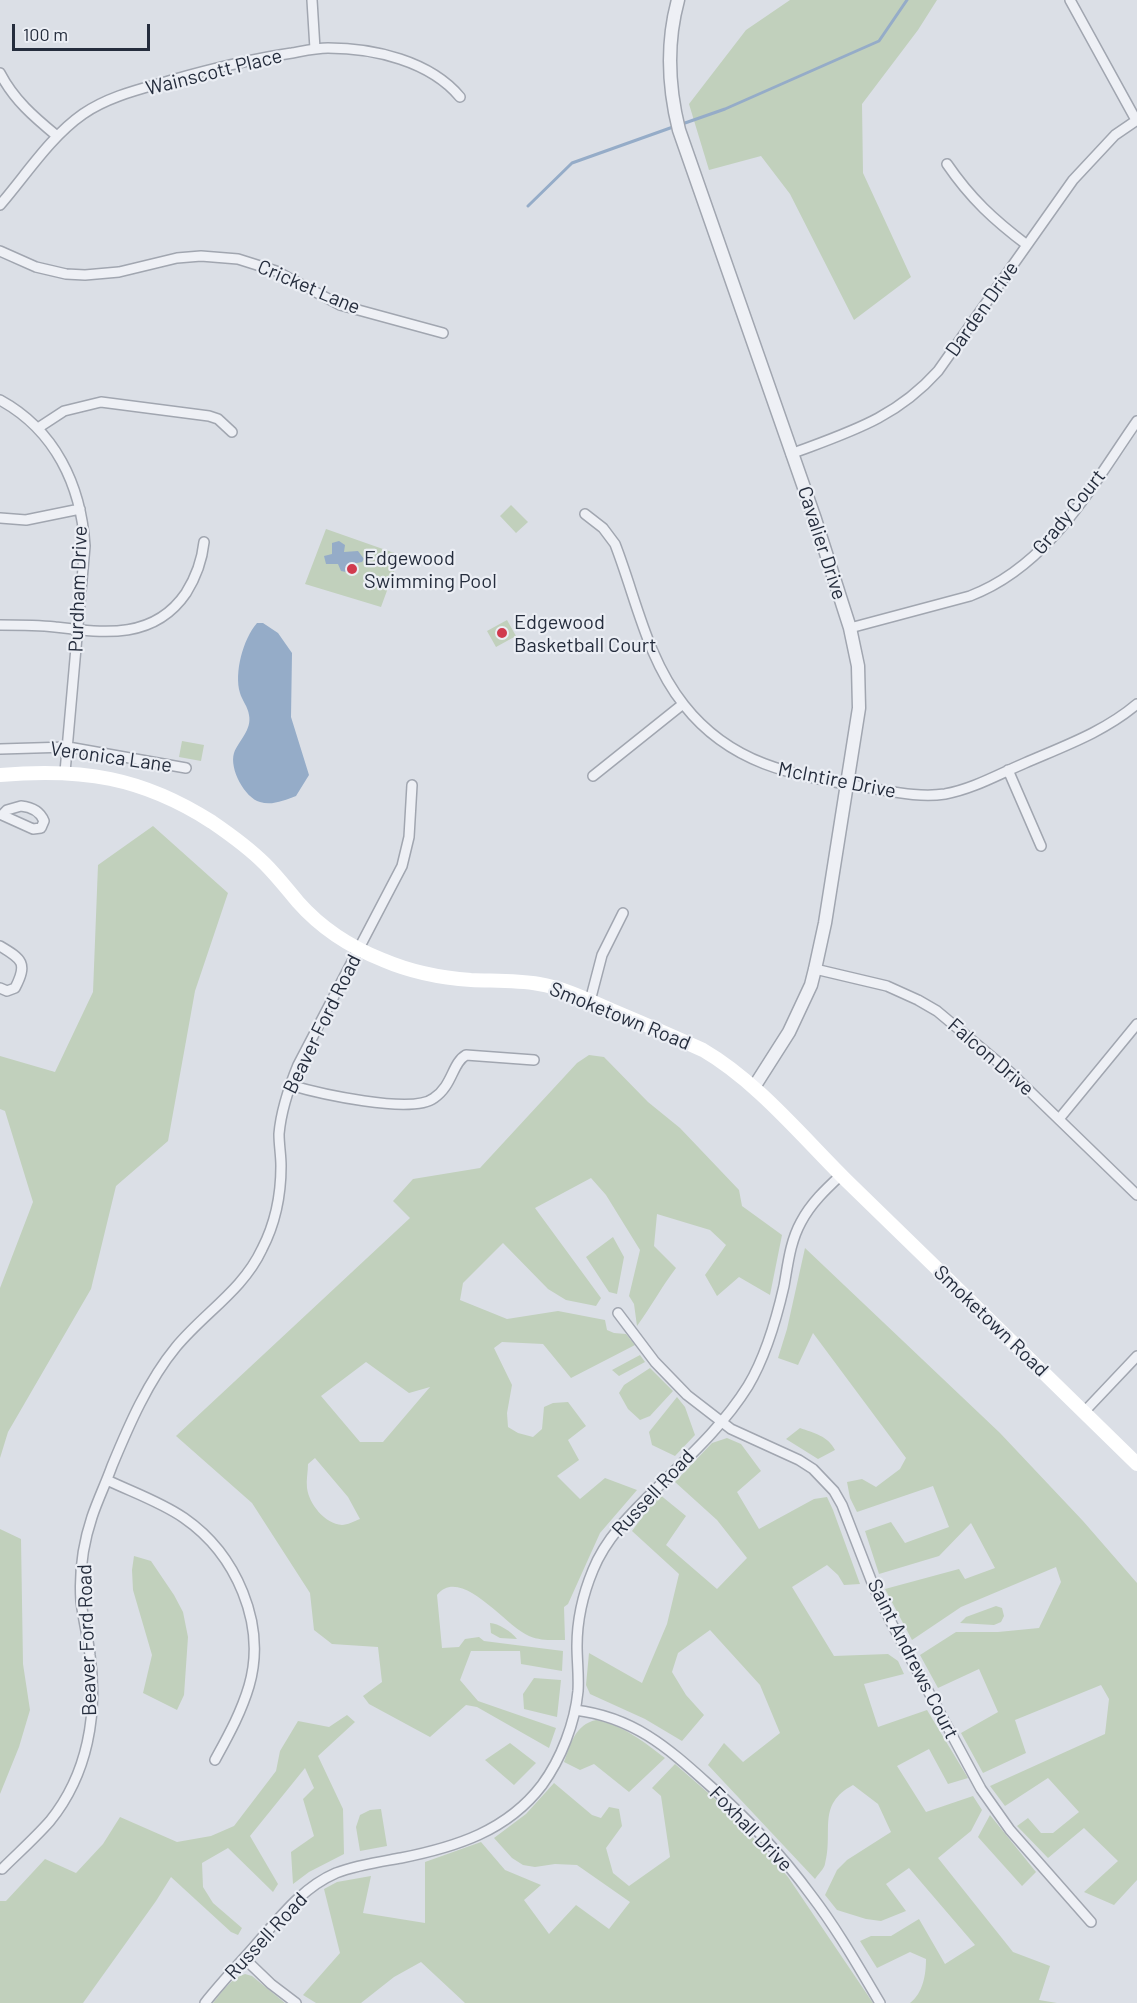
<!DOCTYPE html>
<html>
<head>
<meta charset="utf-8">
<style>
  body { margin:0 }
  #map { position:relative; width:1137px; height:2003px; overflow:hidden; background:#dbdfe6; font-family:Barlow,sans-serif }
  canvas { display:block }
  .scale { position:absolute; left:12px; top:24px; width:138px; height:27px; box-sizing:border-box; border:3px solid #252d3d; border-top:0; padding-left:8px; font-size:18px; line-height:21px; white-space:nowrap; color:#252d3d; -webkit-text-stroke:4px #ebeef4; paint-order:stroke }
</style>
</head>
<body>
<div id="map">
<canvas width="1137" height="2003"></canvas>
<div class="scale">100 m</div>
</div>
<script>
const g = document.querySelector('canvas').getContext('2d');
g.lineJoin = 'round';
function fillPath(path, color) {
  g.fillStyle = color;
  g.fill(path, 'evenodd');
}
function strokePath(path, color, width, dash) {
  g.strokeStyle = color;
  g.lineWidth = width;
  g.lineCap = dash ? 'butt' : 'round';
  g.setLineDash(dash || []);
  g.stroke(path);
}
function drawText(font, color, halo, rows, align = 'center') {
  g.font = font + ' Barlow,sans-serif';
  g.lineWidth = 4.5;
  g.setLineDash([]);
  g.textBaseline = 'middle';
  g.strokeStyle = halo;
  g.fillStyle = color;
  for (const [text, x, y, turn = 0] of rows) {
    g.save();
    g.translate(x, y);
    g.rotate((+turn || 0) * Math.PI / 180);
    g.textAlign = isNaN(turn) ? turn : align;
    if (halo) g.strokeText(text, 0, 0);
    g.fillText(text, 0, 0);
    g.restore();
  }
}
const green = new Path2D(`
  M790,0h147l-19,30 -56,74 1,69 48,104 -57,43 -64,-126 -29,-38 -52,14 -20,-66 57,-74z
  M511,505l17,17 -12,11 -16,-17z
  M326,529l74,26 -19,52 -76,-23z
  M507,620l9,16 -20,11 -9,-16z
  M182,741l22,4 -3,16 -22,-4z
  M153,826l75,67 -33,98 -27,150 -52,45 -25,103 -83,143 -8,26v-170l33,-86 -28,-91 -5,-2v-53l55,16 38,-80 5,-127z
  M589,1055l15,2 44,45 32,26 59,62 3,16 40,29 -12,60 -31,-18 -22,19 -12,-21 21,-30 -16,-15 -53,-16 -3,32 22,22c-14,18 -25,39 -39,58l-3,-22 -5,-8 11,-46 -34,-55 -15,-17 -56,30 66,90 -5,8 -30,-6 -18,-11 -45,-46 -40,40 -3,17 47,19 51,-8 47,9 2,10 7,3 12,1 9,11 -64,33 -28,-34 -41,-2 -8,6 18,37 -5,28 1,14 10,6 15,4 9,-8 2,-22 9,-4 15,-1 18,24 -18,14 11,20 -22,16 23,23 25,-21 32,12 -37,43 -32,71 -4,3 1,33c-13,0 -24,1 -36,-4 -24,-10 -68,-71 -92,-41l5,53 17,-1 6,-8 14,-2 5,4 79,10 -1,20 -41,-7 -1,-13h-49l-11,29 18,21 78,27 -7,20 -72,-41 -11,-2 -36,32 -61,-33 -6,-8 19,-14 -4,-35 -46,-3 -18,-14 -4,-37 -58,-90 -76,-67 234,-218 -17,-17 20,-22 67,-11 97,-105zM366,1362l43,31 21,-6 -47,55h-23l-39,-46zM315,1458l33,39 12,22c-5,2 -13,6 -18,6 -17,-1 -33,-21 -35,-37 -1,-8 1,-16 1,-24z
  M613,1237l11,20 -7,37 -8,-2 -23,-35z
  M805,1248l195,185 83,88 54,62v297l-23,25 -30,-13 34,-31 -34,-33 -36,30 -31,-32 11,-8 13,15h12l26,-21 -31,-34 -43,28 -15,-20 115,-52 4,-35 -8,-14 -86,35 11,33 -43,20 -22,-40 37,-21 -19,-43 -41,19 -18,-33 36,-23h42l41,-4 22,-46 -5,-15 -95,40 -49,33 -27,-51 74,-20 6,10 30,-11 -24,-45 -32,33 -60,18 -14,-43 26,-9 14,21 44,-16 -16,-41 -76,26 -7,-14 -3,-16 15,-3 14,8 24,-18 6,-11 -93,-125 -15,32 -20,-7 9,-29z
  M640,1355l5,7 -26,14 -7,-6z
  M650,1368l23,23 -23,25 -10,4 -12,-11 -9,-16 5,-8z
  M677,1397l8,10 10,28 -20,21 -23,-11 -3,-13z
  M800,1428c14,5 28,8 35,22l-17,9 -32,-20z
  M727,1438l14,6 20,27 -24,21 22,37 55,-30 13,-2 6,13 27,74 -16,1 -6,-10 -11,-10 -35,22 42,69 54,-2 10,7 6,13 -40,10 14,43 49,-17 41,68 -20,6 -19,-35 -32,17 29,46 47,-16 9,14 -11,21 -33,27 75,94 37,14 -11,34 18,3h-147c13,-10 16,-28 16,-44l-16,-7 -33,16 -17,-27 11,-5h20l28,-17 26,45 30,-19 -66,-77 -23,16 20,27 -25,10 -15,-2 -29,-9 -12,-15 12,-25 10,-10 44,-28 -13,-28 -25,-19c-37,20 -19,46 -28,79 -1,5 -7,10 -10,15l-107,-114 16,-22 19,19 37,-29 -20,-48 -50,-55 -32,23 -6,19 14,23 18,20 -22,26 -37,-22 -55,-25 -4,-9 3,-32 53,30 25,-59 12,-50 -47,-43 27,-37 27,22 -20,29 51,44 30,-31 -30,-38 -42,-38 37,-39z
  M0,1529l21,10 2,125 7,46 -11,37 -19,47z
  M134,1556l17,5 23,34 9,17 5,25 -4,58 -7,15 -34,-17 9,-38 -19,-65 -1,-20z
  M996,1606l6,2 2,8 -3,6 -7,3 -34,-2 6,-6z
  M490,1623c8,0 22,9 27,16l-17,-1 -9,-5z
  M534,1678l27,2 -4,37 -33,-8 -1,-15z
  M347,1715l8,7 -37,34 25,53 1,45 -35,18 -16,12 -2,-32 23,-16 -11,-37 11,-11 -9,-20 -55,68 28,48 -5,8 -45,-44 -26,15 1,24 10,16 29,25 -4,7 -7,-3 -60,-55 -15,24 -73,102h-83v-102h6l39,-42 31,14 27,-29 17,-27 57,25 34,-6 23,-10 42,-55 4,-20 18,-30 31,6z
  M596,1720c27,5 48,22 69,38l-36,34 -35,-28 -14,6 -16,-8c7,-19 11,-37 32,-42z
  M510,1743l26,20 -22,22 -29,-25z
  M675,1764l55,48 58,65 85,126h-408l-44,-41 -27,15 -33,26h-45l-13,-8 37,-42 -16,-64 13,-7 34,-6 -8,37 62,10v-61l56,-20 24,28 36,15 -17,15 25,34 27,-29 33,24 21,-27 -53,-37 -22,-1 -20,3 -12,-2 -11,-7 -18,-20 32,-24 28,-31 38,32 9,3 8,-11 10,2 3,17 -16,22 7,25 16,13 41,-29 -9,-61 -9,-8z
  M381,1809l6,37 -27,5 -4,-24 4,-12 10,-5z
  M990,1815l46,57 -14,14 -44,-49z
  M245,1974l7,2 33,27h-72c10,-12 17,-24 32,-29z`);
const water = new Path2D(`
  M339,541l6,4 -1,7 14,-1 6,8 -2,3 -10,2 -1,5 -5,3 -5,-1 -3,-7h-12l-2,-8 8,-2v-11z
  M257,623h6l15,10 14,20 -1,64 18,58 -13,21c-11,4 -24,10 -36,6 -15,-4 -31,-33 -26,-49 5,-13 18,-23 15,-38 -1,-8 -7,-15 -9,-22 -6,-20 3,-54 17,-70z`);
const stream = new Path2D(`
  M685,123l40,-14 154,-68 28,-41
  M528,206l44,-43 101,-36`);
const minor = new Path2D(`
  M312,0l3,49
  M1070,0l66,120
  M0,73c14,27 34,44 57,63
  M947,164c24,35 47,56 80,81
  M0,205c26,-30 50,-68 83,-91 26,-18 58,-25 89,-34 39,-11 79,-21 120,-27 11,-2 24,-5 36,-5 46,0 102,13 132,49
  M0,251l36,16 30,7 19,1 34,-3 58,-14 24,-2 37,3 38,12 64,34 103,28
  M0,400c55,30 81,85 85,146l-20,226
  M38,428l26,-17 37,-9 108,14 9,3 14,13
  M791,454c58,-22 104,-35 147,-83l135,-191 42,-45 22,-15
  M585,514l18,14 12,16c21,54 32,115 69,161 47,60 109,70 180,82 27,4 54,11 81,7 28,-5 54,-20 80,-31 39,-17 79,-31 112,-59
  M0,518l26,2 54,-11
  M0,625c18,0 37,0 55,2 49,6 99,13 131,-34 10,-16 16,-32 18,-51
  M850,628l120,-32c79,-30 121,-109 167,-175
  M0,749l68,-2 118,21
  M1008,770l33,76
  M593,776l90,-72
  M21,806c10,1 19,5 23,15l-3,7 -8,1 -31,-14 5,-5z
  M0,946c22,13 28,17 15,42l-8,3 -7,-3
  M815,969l72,17 31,14 19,11 73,61 127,123
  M590,1001l12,-46 21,-42
  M290,1085c27,8 122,30 144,13 19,-13 18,-35 32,-43l68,5
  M1059,1119l78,-95
  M618,1313l37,49 32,33 44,34 68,31 14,9 21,22 8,14 31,80 19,39 89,165 29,41 81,92
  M1084,1412l53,-56
  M107,1480c25,12 54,22 77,38 52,36 83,106 65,168 -8,27 -21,50 -34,74
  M575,1710c58,7 92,37 133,74 38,33 73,70 103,111 26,34 47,71 69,108
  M2,1869c16,-16 33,-31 48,-48 38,-47 48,-107 40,-166 -2,-18 -7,-36 -9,-54 -2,-28 2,-57 11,-84 6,-18 14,-34 20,-51 17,-41 36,-85 64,-119 28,-34 67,-57 86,-98 13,-25 19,-55 19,-83 0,-11 -2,-21 -2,-32 2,-24 10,-47 19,-69l104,-199 7,-29 3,-52
  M244,1958l27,26 25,19
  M205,2003c15,-19 32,-37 48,-55 25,-28 48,-60 83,-75 21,-8 43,-11 65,-15 55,-11 106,-27 141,-73 19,-26 33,-62 36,-94 1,-15 -1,-30 -1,-45 0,-26 6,-52 16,-76 14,-35 43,-61 69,-87 31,-30 63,-60 86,-97 18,-30 28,-65 36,-100 4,-22 6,-44 17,-64 10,-19 25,-33 40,-47`);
const tertiary = new Path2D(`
  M678,0c-12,44 -10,86 1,130l136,389 35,109 8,38 1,42 -34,215 -10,46 -4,16 -22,47 -35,55`);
const secondary = new Path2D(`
  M0,775c82,-7 142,2 212,47 19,13 37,26 53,42 12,12 22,25 33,38 23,26 52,45 85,58 28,12 58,18 88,20 23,1 45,0 68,4 25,4 49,16 72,26 31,13 61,26 92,40 55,32 101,89 147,134 96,93 192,187 287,280`);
const markers = [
  [352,569,6,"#d13b4e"],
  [502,633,6,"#d13b4e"]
];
const streetNames = [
  ["Wainscott Place",214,72,-14],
  ["Cricket Lane",309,287,23],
  ["Darden Drive",982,309,-55],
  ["Grady Court",1069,512,-51],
  ["Cavalier Drive",822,543,72],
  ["Purdham Drive",78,589,-88],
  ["Veronica Lane",111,757,8],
  ["McIntire Drive",837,780,11],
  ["Smoketown Road",620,1016,22],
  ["Beaver Ford Road",322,1024,-64],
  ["Falcon Drive",991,1057,41],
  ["Smoketown Road",991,1321,44],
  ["Russell Road",653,1493,-47],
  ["Beaver Ford Road",87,1640,-92],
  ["Saint Andrews Court",913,1659,63],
  ["Foxhall Drive",751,1829,46],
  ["Russell Road",266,1936,-47]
];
const poiNames = [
  ["Edgewood",364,558],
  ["Swimming Pool",364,581],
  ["Edgewood",514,622],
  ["Basketball Court",514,645]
];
fillPath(green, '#c1d0bc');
fillPath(water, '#95acc8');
strokePath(stream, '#95acc8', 3);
strokePath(minor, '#a1a6b0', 12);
strokePath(tertiary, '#a1a6b0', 15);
strokePath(minor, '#eef0f5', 9);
strokePath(tertiary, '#eef0f5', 12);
strokePath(secondary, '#fff', 14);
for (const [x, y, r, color] of markers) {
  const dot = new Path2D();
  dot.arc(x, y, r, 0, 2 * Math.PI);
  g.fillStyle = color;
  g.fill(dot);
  strokePath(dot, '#ebeef4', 2);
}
drawText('20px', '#252d3d', '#ebeef4', streetNames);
drawText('20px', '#252d3d', '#ebeef4', poiNames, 'left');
</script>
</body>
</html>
